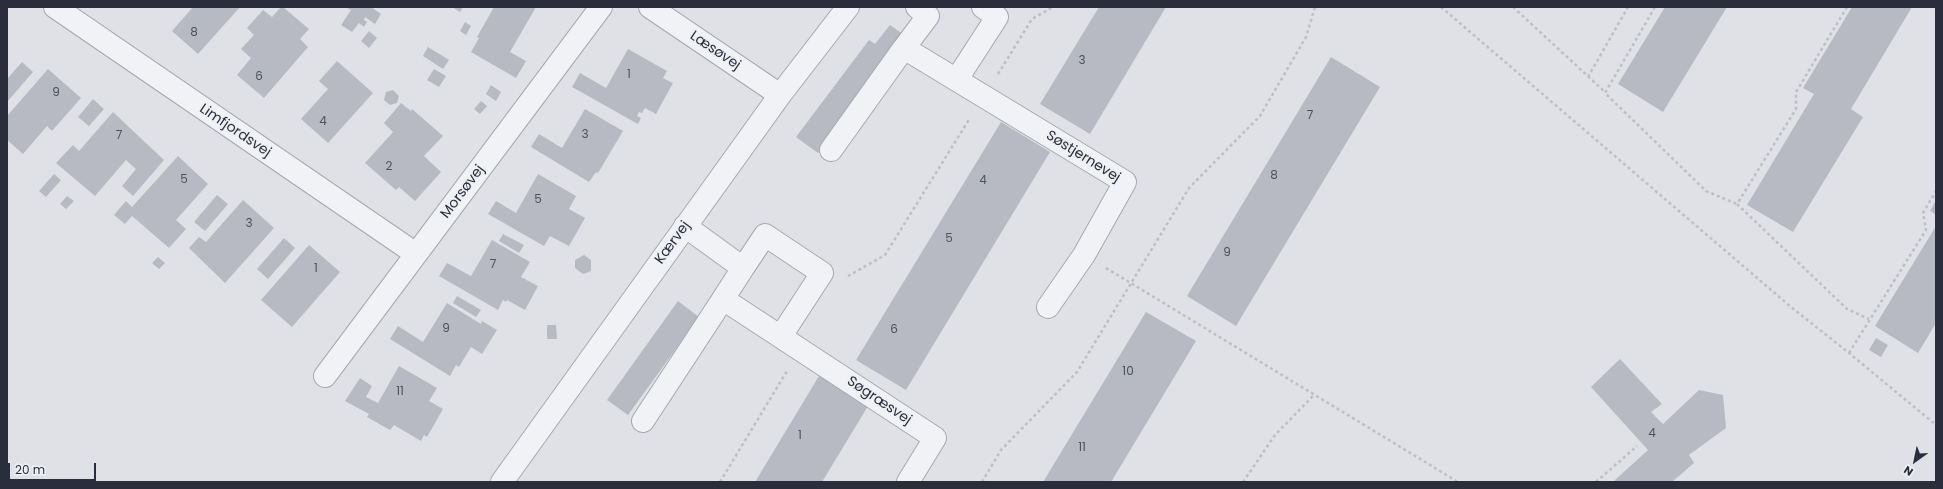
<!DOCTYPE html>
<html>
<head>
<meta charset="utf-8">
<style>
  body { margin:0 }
  #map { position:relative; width:1943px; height:489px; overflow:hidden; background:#dfe1e6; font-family:Poppins,sans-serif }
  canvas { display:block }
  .frame { position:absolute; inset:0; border:8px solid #2a2e3c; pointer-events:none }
  .north { position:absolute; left:1895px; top:441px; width:40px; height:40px; -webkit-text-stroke:3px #eef0f4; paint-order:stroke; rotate:213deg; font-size:11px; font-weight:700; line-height:16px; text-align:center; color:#2a2e3c }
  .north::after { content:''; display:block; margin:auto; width:14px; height:18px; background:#2a2e3c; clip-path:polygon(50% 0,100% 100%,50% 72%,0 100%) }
  .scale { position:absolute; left:8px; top:463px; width:88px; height:18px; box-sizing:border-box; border:2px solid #2a2e3c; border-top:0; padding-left:5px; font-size:12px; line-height:14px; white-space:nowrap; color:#2a2e3c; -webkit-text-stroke:3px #eef0f4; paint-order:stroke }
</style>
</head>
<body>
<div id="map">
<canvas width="1943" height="489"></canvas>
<div class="frame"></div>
<div class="north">N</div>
<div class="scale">20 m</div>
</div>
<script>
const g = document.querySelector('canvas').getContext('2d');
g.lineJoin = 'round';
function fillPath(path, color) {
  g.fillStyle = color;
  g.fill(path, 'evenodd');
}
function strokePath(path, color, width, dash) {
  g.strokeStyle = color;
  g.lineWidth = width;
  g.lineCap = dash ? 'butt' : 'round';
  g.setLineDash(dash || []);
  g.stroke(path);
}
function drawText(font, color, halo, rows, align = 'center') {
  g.font = font + ' Poppins,sans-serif';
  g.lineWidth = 3.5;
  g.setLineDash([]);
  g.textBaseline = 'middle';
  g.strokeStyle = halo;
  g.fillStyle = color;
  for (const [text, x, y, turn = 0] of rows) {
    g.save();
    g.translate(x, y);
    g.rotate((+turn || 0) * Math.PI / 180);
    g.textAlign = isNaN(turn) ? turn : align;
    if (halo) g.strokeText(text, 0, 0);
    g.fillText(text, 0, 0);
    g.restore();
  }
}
const building = new Path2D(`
  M193,7h47l-42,47 -26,-23z
  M281,7h2l26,22 -9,10 8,8 -44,51 -27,-23 14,-17 -10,-9 13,-14 -7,-7 16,-18 9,7z
  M345,7h26l10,7 -6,10 -10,-7 -1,3 3,2 -3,5 -5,-4 -7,9 -11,-7 10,-15z
  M452,7h11l-3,5z
  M494,7h42l-26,45 16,9 -10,17 -45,-26 8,-14 -2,-1z
  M1099,7h67l-76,127 -50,-30z
  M1665,7h62l-64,105 -45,-28z
  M1852,7h60l-61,102 12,8 -70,115 -46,-27 67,-111 -11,-6z
  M465,22l6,4 -5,9 -6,-4z
  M890,25l14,10 -86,118 -22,-16 73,-97 6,4z
  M369,31l8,7 -8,10 -8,-7z
  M428,47l21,13 -6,9 -20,-13z
  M628,49l39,22 -4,7 10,5 -17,31 -11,-6 -3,5 -3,-1 -2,4 4,2 -3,6 -66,-37 8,-14 26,15z
  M1331,57l49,30 -144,239 -49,-30z
  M337,61l36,32 -45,50 -27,-24 27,-30 -9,-8z
  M22,62l11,10 -26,30v-23z
  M48,69l33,29 -29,33 -5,-5 -24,28 -16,-14v-24z
  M434,69l12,7 -7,11 -12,-7z
  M491,85l10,7 -5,9 -10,-7z
  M393,90l6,6 -2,7 -7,2 -6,-5 2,-8z
  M93,99l11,10 -15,17 -11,-9z
  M481,101l6,5 -7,8 -6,-5z
  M401,103l10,8 1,-2 31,27 -19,20 17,16 -26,29 -16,-14 -3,3 -31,-27 28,-31 -9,-9z
  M585,109l38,22 -25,42 -2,-1 -7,10 -58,-35 8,-13 23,14z
  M113,112l51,48 -31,36 -11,-10 14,-17 -10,-9 -31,36 -39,-33 17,-18 6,6z
  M1001,122l49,30 -144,238 -50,-30z
  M178,156l30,28 -32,36 10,9 -17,19 -37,-32 -7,8 -11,-9 12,-14 6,6z
  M54,174l7,6 -15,17 -7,-6z
  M538,174l38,22 -7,13 16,9 -16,28 -19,-10 -6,10 -56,-32 8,-13 20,12z
  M217,195l11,9 -23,27 -11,-9z
  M67,196l7,5 -8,8 -6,-5z
  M243,200l31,28 -49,55 -36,-35 10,-11 7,5z
  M1936,200v15l-6,-4z
  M1936,226v97l-18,30 -43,-27z
  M503,234l21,11 -5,8 -20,-12z
  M284,238l11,10 -27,31 -11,-10z
  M492,240l38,22 -9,15 17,9 -13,24 -18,-10 -1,2 -3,-2 -5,10 -59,-34 8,-13 24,13z
  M309,245l31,27 -48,55 -31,-27z
  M584,255l7,5v11l-8,3 -8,-6v-8z
  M158,257l7,6 -6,6 -7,-6z
  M457,296l24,14 -5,7 -23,-14z
  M678,301l21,16 -71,98 -21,-15z
  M447,303l34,21 1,-3 15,9 -15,24 -11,-7 -12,20 -3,-2 -6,11 -60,-37 8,-13 25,16z
  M1146,312l50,29 -85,141h-68z
  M547,325h9l1,14h-10z
  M1876,338l12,7 -7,12 -12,-7z
  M1620,359l42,45 -11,8 12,12 36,-34 24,5 3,33 -37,27 5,8 -22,19h-58l1,-2 33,-30 -57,-63z
  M399,366l38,22 -8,13 14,8 -16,28 -3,-2 -3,6 -27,-16 -4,5 -23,-13 2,-3 -24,-13 15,-23 12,8 -6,11 12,6z
  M819,376l49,30 -46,76h-67z`);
const path = new Path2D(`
  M1441,7l350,300 58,46 87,72
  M1513,7l92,85
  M1655,7l-50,86 101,98 31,13
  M1847,7l-51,85v17l-59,95 110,105 22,10
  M998,74l34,-55 21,-12
  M1588,77l40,-70
  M1106,268l352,214
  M848,276l37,-21 85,-137
  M1849,353l77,-123 -3,-17 13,-22
  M720,482l67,-111
  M982,482l19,-32 76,-78 112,-184 71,-72 46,-79 9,-30
  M1243,482l32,-47 39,-40
  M1596,482l41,-36`);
const minor = new Path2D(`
  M55,7l361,247
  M650,7l130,88
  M917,7l11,9 -24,32 221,134 -41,73 -36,52
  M957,79l40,-62 -14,-10
  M831,150l73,-102
  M685,226l58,42 -20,31 212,139 -27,44
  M743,268l22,-33 57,38 -41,63
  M325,376l276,-369
  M643,421l80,-122
  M502,482l278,-387 68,-88`);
const numberNames = [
  ["8",194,33],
  ["3",1082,61],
  ["1",629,75],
  ["6",259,77],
  ["9",56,93],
  ["7",1310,116],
  ["4",323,122],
  ["3",585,135],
  ["7",119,136],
  ["2",389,167],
  ["8",1274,176],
  ["5",184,180],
  ["4",983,181],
  ["5",538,200],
  ["3",249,224],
  ["5",949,239],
  ["9",1227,253],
  ["7",493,265],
  ["1",316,269],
  ["9",446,329],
  ["6",894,330],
  ["10",1128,372],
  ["11",400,392],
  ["4",1652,434],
  ["1",800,436],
  ["11",1082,448]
];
const streetNames = [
  ["Læsøvej",715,51,34],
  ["Limfjordsvej",235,131,34],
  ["Søstjernevej",1083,157,32],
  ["Morsøvej",463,192,-53],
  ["Kærvej",673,243,-54],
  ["Søgræsvej",879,401,34]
];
fillPath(building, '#b7bac3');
strokePath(minor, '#a5a8b0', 24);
strokePath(path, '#bdbfc5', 2.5, [3, 3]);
strokePath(minor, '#f1f2f5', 22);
drawText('12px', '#4d515e', null, numberNames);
drawText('14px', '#2a2e3c', '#eef0f4', streetNames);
</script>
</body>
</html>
